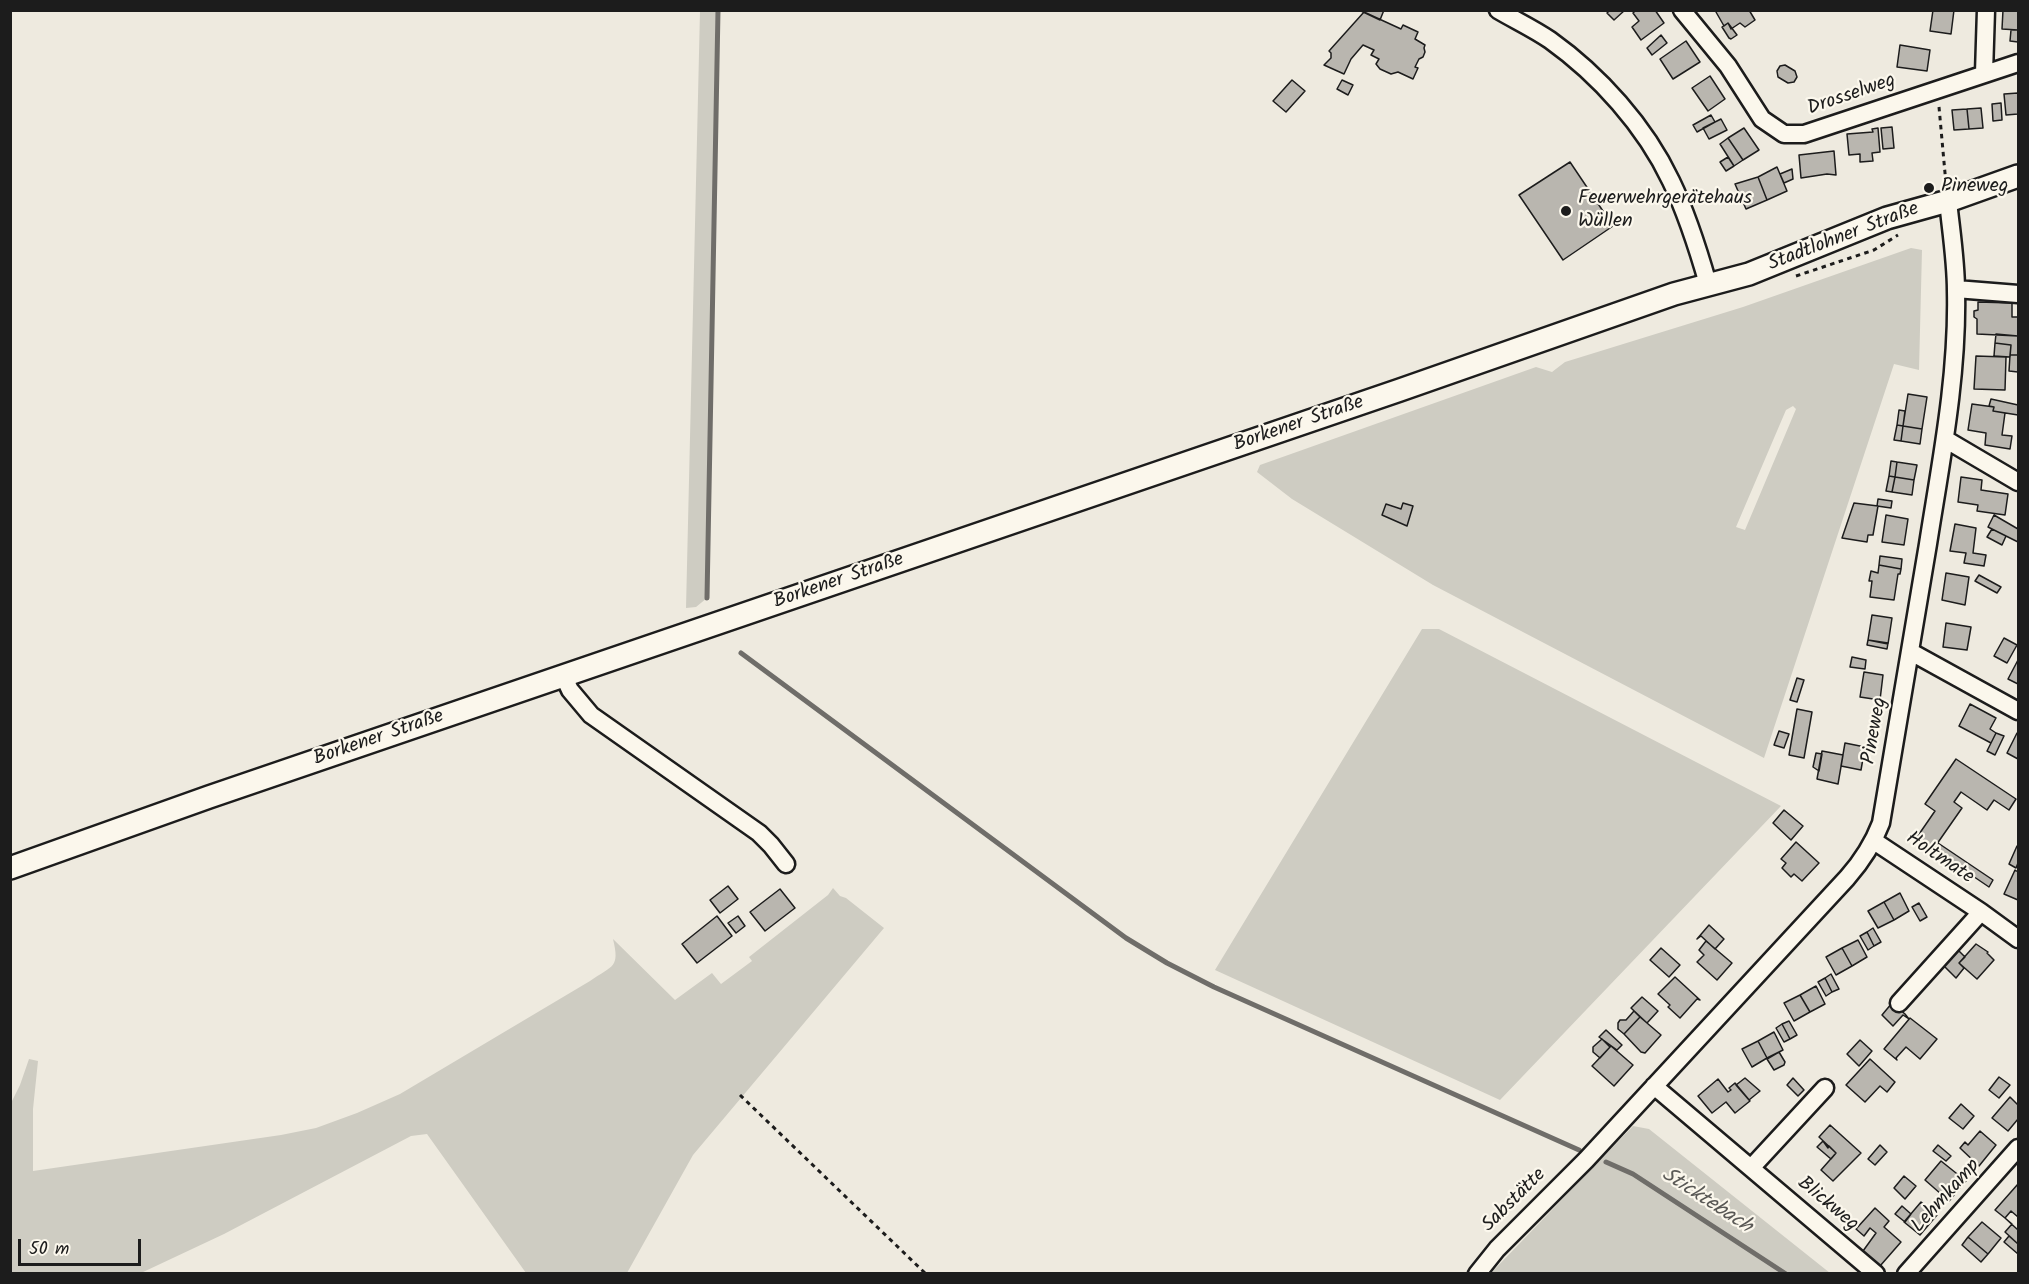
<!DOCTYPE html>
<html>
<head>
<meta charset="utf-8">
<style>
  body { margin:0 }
  #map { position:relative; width:2029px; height:1284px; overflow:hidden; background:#eeeadf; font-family:Kalam,sans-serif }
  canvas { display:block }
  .frame { position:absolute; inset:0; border:12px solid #1c1c1c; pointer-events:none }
  .scale { position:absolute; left:18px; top:1239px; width:123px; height:27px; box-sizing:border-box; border:3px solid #1c1c1c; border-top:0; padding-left:8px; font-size:18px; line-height:21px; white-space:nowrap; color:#1c1c1c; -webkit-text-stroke:4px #fbf7ec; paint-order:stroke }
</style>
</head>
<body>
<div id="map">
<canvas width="2029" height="1284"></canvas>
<div class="frame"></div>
<div class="scale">50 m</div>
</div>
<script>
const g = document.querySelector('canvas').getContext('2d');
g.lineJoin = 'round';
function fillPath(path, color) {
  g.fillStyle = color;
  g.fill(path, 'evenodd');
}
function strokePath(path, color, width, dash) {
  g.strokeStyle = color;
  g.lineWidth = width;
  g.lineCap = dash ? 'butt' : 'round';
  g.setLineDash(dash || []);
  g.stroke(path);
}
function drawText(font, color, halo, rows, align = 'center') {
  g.font = font + ' Kalam,sans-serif';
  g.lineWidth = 4.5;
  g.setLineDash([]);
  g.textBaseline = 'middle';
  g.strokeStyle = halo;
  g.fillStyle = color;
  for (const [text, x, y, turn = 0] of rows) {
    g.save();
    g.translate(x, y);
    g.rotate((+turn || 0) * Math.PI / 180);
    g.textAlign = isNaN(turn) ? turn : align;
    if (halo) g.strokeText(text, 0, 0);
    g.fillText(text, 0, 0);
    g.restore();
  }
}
const green = new Path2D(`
  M700,11h16l-9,587 -11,9 -10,1z
  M1911,248l11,2 -3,120 -25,-6 -130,394 -331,-173 -141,-86 -35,-27 3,-7 276,-98 16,5 13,-10 178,-55zM1793,406l3,3 -51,121 -9,-3 50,-117z
  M1422,629h17l342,177 -281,294 -285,-130z
  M833,888l7,8 6,2 38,30 -191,227 -66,118h-101l-99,-139 -16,2 -187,98 -83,39h-130v-170l9,-18 9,-26 9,2 -5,48v62l248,-36 35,-7 41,-15 43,-19 190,-113c23,-16 30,-13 23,-42l62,61 37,-27 9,11 31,-23 -3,-4 79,-62z
  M1633,1126l16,3 181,144h-339z`);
const stream = new Path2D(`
  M707,598l11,-588
  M741,653l385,285 41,25 47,24 365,163
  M1606,1162l27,12 153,100`);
const building = new Path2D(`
  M1359,10h25l-4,10z
  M1610,10h15l-11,10 -7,-7z
  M1636,10h19l9,13 -23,17 -9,-13 7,-6 -6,-8z
  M1719,10h30l6,10 -10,7 -5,-4 -9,6 -3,-6 -4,3 -8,-14z
  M1933,10h21l-3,24 -21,-3z
  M2003,10h15v20l-16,-1z
  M1364,12l37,17 2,-4 15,7 -3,7 10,6 -1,3 1,4 -2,5 -4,2 -4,8 3,1 -5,11 -15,-7 -7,2 -11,-5 -4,-5 3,-5 -8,-4 3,-5 -11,-5 -12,14 -7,15 -20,-9 7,-7v-5l-2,-2z
  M1728,23l9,12 -6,4 -2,-1 -7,-11z
  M2011,30h7v12l-8,-1z
  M1661,35l6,8 -15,12 -5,-7z
  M1686,41l14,21 -27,17 -13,-20z
  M1900,45l30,5 -3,21 -30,-4z
  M1785,65l10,6 2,6 -3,5 -6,1 -10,-6 -1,-6 3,-5z
  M1710,76l15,23 -17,12 -16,-23z
  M1292,80l13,11 -19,21 -13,-11z
  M1342,80l11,5 -5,10 -11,-6z
  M2018,93v21l-12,1 -2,-21z
  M2001,103l1,17 -9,1 -1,-17z
  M1981,108l2,20 -14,1 -2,-20z
  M1967,109l2,20 -15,1 -2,-20z
  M1711,115l4,7 -18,10 -4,-7z
  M1721,119l6,11 -18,9 -6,-11z
  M1892,127l2,21 -11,1 -2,-21z
  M1744,128l15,22 -16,10 -15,-22z
  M1878,128l2,24 -8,1 1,8 -13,1v-8l-11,1 -2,-21 26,-2 -1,-3z
  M1728,138l15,22 -9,6 -14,-22z
  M1834,151l2,24 -9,-1 -26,4 -2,-23z
  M1728,157l6,9 -8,5 -6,-9z
  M1570,162l43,64 -50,34 -44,-65z
  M1777,167l10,24 -20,9 -9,-23z
  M1792,169l1,10 -9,4 -4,-9z
  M1758,177l9,23 -21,9 -11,-25z
  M1978,302l34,1v14h6v19l-41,-2v-15l-3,-2v-6l4,-1z
  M1996,334l22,2v19h-8l1,-10 -16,-2z
  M1995,343l16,2 -1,12 -16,-1z
  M2010,355h8v17l-9,-1z
  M1976,356l30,1 -1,33 -31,-1z
  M1908,394l19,3 -5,32 -19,-3z
  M1991,399l27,6v10l-25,-4 1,-4 -5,-1z
  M1972,404l22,3 -1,4 12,2 -3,22 10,1 -2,13 -25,-4 1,-12 -18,-3z
  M1899,410l6,1 -2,15 -6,-1z
  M1897,425l6,1 -2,15 -7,-1z
  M1903,426l19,3 -2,15 -19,-3z
  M1891,461l6,1 -2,15 -6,-1z
  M1897,462l20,3 -3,15 -19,-3z
  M1889,476l6,1 -3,15 -6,-1z
  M1895,477l19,3 -2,15 -20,-3z
  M1961,477l21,3 -1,10 27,4 -3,21 -28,-4 1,-6 -20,-3z
  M1878,499l14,2 -1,7 -14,-2z
  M1403,503l10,3 -6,20 -25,-11 4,-11 15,5z
  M1854,503l24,3 -5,29h-5l-1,7 -25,-4z
  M1886,515l22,4 -4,26 -22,-3z
  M1994,515l24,14v13l-30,-15z
  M1955,524l21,4 -3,25 13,2 -2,11 -20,-3 2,-10 -16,-2z
  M1992,529l14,7 -4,9 -15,-8z
  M1880,556l22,3 -1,10 -22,-4z
  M1879,565l22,4 -1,5h-2l-4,26 -24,-3 2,-16h-3l2,-10 7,2z
  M1946,573l23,4 -4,28 -23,-5z
  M1979,575l22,12 -4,6 -22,-12z
  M1872,615l20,3 -4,26 -20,-4z
  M1946,623l25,4 -4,23 -24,-3z
  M2004,638l13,7 -10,18 -13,-7z
  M1868,640l20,3 -1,6 -20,-4z
  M1852,657l14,3 -1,9 -15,-2z
  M2018,660v24l-10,-5z
  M1864,672l19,3 -3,25 -20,-3z
  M1797,678l7,2 -7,22 -7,-2z
  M1970,704l26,14 -6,11 6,4 -5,10 -32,-17z
  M1797,709l15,3 -8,46 -15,-3z
  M1779,731l10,3 -5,14 -10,-3z
  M1996,733l8,3 -9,19 -8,-4z
  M2017,733h1v26l-11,-6z
  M1845,743l20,4 -4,23 -20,-4z
  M1822,751l21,4 -5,29 -21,-5z
  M1816,753l6,1 -3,17 -6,-4z
  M1956,759l60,40 -7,11 -15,-10 -7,10 -26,-18 -7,10 8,6 -30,43 -17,-11 20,-29 -10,-7z
  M1784,810l19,16 -12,14 -18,-17z
  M1796,842l23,21 -17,18 -8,-7 -3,3 -9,-9 4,-5 -5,-4z
  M1938,843l55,37 -4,7 -56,-38z
  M2017,846l1,1v16l-2,5 -7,-4z
  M2015,870l3,2v28l-14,-6z
  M728,886l10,13 -18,14 -10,-13z
  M780,889l15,19 -30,23 -15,-19z
  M1900,893l9,18 -15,9 -10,-18z
  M1884,902l10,18 -16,8 -10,-17z
  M1919,903l8,14 -7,4 -8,-14z
  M717,916l15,20 -35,27 -15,-19z
  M738,916l7,10 -9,7 -8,-10z
  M1709,925l15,14 -9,10 -14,-13 -4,3z
  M1873,928l8,14 -7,4 -7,-14z
  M1867,932l7,14 -6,4 -8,-14z
  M1858,940l9,17 -15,9 -10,-18z
  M1706,941l26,22 -15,17 -20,-18 7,-7 -5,-5z
  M1976,944l12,8 -1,1 7,7 -17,19 -18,-16z
  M1661,948l19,17 -11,12 -19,-17z
  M1842,948l10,18 -16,9 -10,-18z
  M1957,949l8,8 -6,6 5,5 -8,10 -13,-13z
  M1831,974l8,15 -7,3 -7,-14z
  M1675,977l25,23 -3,-1 -17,19 -12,-11 2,-2 -12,-11z
  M1825,978l7,14 -6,4 -8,-14z
  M1816,986l9,18 -15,8 -10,-17z
  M1800,995l10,17 -16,9 -10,-18z
  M1642,997l16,14 -11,12 -16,-15z
  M1892,1003l13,11 4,5 -6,-4 -10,11 -11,-11z
  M1634,1011l6,6 -16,17 -6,-5v-6l2,-3h6z
  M1640,1017l21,18 -16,18 -4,-1 -17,-18z
  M1910,1018l27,21 -17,20 -14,-12 -10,11 1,2 -13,-11z
  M1789,1021l8,14 -7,4 -8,-15z
  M1782,1024l8,15 -6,3 -8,-14z
  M1606,1030l16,15 -5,5 -18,-13z
  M1774,1032l9,18 -16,8 -9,-17z
  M1602,1039l8,8 -10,11 -7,-6v-5z
  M1860,1040l12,11 -13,15 -12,-12z
  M1758,1041l9,17 -15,9 -10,-18z
  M1611,1046l22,19 -19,21 -22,-20z
  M1779,1052l6,10 -1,3 -10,5 -7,-11z
  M1870,1059l25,23 -8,10 -7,-6 -15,16 -19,-17z
  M1999,1077l11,8 -11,13 -10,-8z
  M1745,1078l15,13 -11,9 -13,-15z
  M1793,1078l11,12 -6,6 -11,-11z
  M1718,1079l10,13 3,-2 -2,-2 6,-5 15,18 -15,12 -9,-11 -14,11 -14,-17z
  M2010,1097l8,8v14l-10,12 -16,-13z
  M1961,1104l13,12 -11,13 -14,-11z
  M1830,1125l31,28 -28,28 -12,-11 15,-17 -17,-16z
  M1980,1131l16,14 -17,21 -19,-18 5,-6 3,3z
  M1823,1141l5,7 1,-2 7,7 -5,6 -14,-12z
  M1880,1145l7,7 -12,13 -7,-6z
  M1938,1145l13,11 -5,5 -13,-10z
  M1941,1161l25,20 -17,20 -24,-21z
  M1904,1176l12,10 -11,13 -11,-11z
  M2018,1184v33l-7,-6 -6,7 -10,-8z
  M1921,1202l16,13 -17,20 -16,-13z
  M1902,1206l9,8 -6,8 -10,-8z
  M1875,1208l14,13 -5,6 17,15 -21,24 -17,-15 13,-18 -6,-5 -6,8 -8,-7z
  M2005,1218l13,12v14l-13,-12 7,-8z
  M1982,1222l19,16 -13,16 -20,-17z
  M2009,1236l9,8v10l-14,-12z
  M1968,1237l20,17 -7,8 -19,-17z`);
const path = new Path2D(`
  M1939,107l7,77
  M1796,276l78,-26 24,-15
  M740,1095l186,179`);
const minor = new Path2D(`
  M1498,10c17,10 36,19 52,30 49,35 95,86 121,141 16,33 27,68 37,103
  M1682,10l46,56 34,53 22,15h20l214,-71
  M1984,73l2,-63
  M1956,289l62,5
  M1945,439l73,43
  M1911,652l107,59
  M564,677l6,13 21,25 168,118 12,12 15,19
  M1874,841l107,71 37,27
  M1899,1003l82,-91
  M1654,1086l222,188
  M1751,1168l74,-80
  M1477,1274l20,-25 89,-89 261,-282c15,-17 26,-34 34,-55 16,-93 32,-186 47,-279 13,-83 30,-168 28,-253 0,-30 -5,-61 -8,-90
  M1906,1274l112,-126`);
const major = new Path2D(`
  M10,868l199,-71 1191,-407 274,-96 75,-20 138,-56 61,-17 70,-25`);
const markers = [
  [1929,188,6,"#1c1c1c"],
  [1566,211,6,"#1c1c1c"]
];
const streetNames = [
  ["Drosselweg",1852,96,-19],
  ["Stadtlohner Straße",1844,238,-21],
  ["Borkener Straße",1299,425,-19],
  ["Borkener Straße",839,582,-19],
  ["Pineweg",1876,731,-80],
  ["Borkener Straße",379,739,-19],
  ["Holtmate",1939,859,34],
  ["Lehmkamp",1947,1197,-48],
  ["Sabstätte",1515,1201,-45],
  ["Blickweg",1827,1205,40]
];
const poiNames = [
  ["Pineweg",1941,188],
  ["Feuerwehrgerätehaus",1578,200],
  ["Wüllen",1578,223]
];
const waterNames = [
  ["Sticktebach",1706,1202,33]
];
fillPath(green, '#ceccc2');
strokePath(stream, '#6f6d69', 5);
fillPath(building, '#b9b6af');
strokePath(building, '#1c1c1c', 1.5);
strokePath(minor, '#1c1c1c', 21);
strokePath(major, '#1c1c1c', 26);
strokePath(path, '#1c1c1c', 3, [4.5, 4.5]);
strokePath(minor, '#fbf7ec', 16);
strokePath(major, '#fbf7ec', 21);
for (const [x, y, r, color] of markers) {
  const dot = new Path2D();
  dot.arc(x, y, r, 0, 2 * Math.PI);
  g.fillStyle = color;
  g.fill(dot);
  strokePath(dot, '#fbf7ec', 2);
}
drawText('20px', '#1c1c1c', '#fbf7ec', streetNames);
drawText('20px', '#1c1c1c', '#fbf7ec', poiNames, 'left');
drawText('italic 21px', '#5a5956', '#fbf7ec', waterNames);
</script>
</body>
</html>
